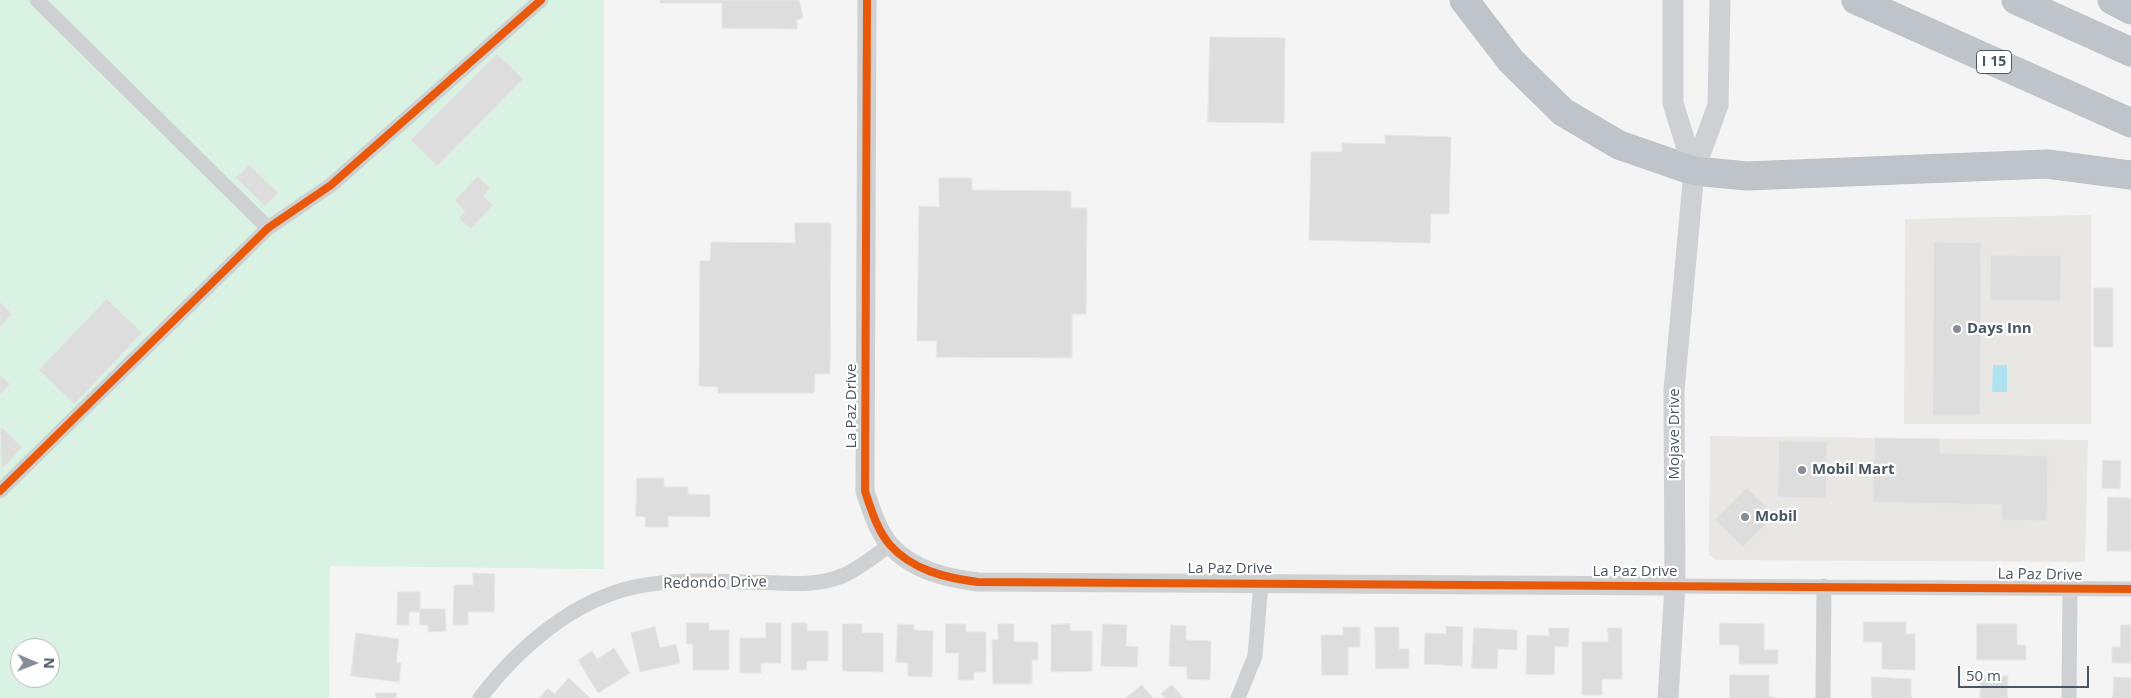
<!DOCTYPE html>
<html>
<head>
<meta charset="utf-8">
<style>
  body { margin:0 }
  #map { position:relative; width:2131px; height:698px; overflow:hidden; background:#f4f4f4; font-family:"Open Sans",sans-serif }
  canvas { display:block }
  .north { position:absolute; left:10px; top:638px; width:50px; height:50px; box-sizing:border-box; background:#fff; border:1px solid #b7bbc0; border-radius:50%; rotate:91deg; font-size:14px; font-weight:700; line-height:20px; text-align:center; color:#4a5661 }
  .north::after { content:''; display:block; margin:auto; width:18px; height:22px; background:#868d94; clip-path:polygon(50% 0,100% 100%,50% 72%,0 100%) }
  .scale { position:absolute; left:1958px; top:666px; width:131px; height:22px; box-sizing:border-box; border:2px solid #4a5661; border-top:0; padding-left:6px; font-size:15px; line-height:18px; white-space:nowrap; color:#4a5661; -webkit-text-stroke:4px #fff; paint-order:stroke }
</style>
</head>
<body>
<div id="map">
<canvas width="2131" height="698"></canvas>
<div class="north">N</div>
<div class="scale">50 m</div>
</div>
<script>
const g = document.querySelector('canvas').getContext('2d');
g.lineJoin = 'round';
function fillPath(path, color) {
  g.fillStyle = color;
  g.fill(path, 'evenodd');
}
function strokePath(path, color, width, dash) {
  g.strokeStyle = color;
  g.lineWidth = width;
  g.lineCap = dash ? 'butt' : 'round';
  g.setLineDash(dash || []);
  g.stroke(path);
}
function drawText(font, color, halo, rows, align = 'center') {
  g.font = font + ' "Open Sans",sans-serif';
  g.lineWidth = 4.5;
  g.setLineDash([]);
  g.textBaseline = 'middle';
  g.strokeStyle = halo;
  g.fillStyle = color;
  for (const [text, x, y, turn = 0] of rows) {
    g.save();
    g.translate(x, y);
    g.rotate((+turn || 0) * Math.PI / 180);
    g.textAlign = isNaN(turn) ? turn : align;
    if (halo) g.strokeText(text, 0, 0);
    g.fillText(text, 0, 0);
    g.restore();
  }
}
const commercial = new Path2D(`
  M2091,215v209h-187l1,-205z
  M1710,436l378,4 -3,122 -369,-2 -7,-5z`);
const green = new Path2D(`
  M0,0h604v569l-274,-3 -1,132h-329zM20,648h30v30h-30z`);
const water = new Path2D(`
  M1993,365h14v27h-15z`);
const building = new Path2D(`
  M660,0h139l4,18 -6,2v9l-75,-1v-25h-61z
  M1210,37l75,1 -1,85 -76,-1z
  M497,54l26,25 -86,87 -26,-26z
  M1385,135l66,2 -2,77h-18l-1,29 -121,-3 2,-88h31v-9l43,1z
  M249,165l29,28 -13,13 -29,-28z
  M478,176l12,12 -7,8 10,9 -22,24 -12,-11 6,-7 -10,-10z
  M939,178h33v12l99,1v17h16l-1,106h-14v44l-136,-1 1,-16h-20l2,-135 20,1z
  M795,223h36l-1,151h-15l-1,19h-96v-6l-19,-1 1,-125h10l1,-19 84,1z
  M1934,242l47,1 -1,172h-47z
  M1991,255l70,1 -1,45 -70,-1z
  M2094,288h19v59h-19z
  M107,299l35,34 -68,71 -35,-34z
  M0,302l12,12 -12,13z
  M0,375l10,9 -10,11z
  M2,428l20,19 -20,22 -2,-40z
  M1875,438l65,1v14l108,3 -1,65 -45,-1v-15l-129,-3z
  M1779,441l48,1 -1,56 -48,-1z
  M2103,460l18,1 -1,28 -18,-1z
  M637,478h27v9h24v7l22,1v22l-42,-1v11h-23l1,-10 -10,-1z
  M1747,488l28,27 -32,32 -28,-27z
  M2108,497l23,1v53h-24z
  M473,573l22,1 -1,38h-26v13h-15l1,-40h19z
  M398,592h22v20h-11v13h-12z
  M420,609h25l1,22 -18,1v-7h-8z
  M1864,622h42v12h9v36l-33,-1v-27h-18z
  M687,623h22v7h20v40h-36v-26h-6z
  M766,623h15v40h-20v10h-21v-35h26z
  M792,623h15v8h21v30h-21l-1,9h-14z
  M1720,623l44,1v26h14v14h-39v-19h-19z
  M843,624h19v9h21v39l-40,-1z
  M898,624l16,1v5l19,1 -1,46 -24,-1v-13l-12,-1z
  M946,624h20v8h20v40h-12v8h-16l1,-27h-13z
  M998,624h16v18h24v18h-6v24h-39l-1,-44h6z
  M1070,624v7h22v40l-41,1v-47z
  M1103,624l24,1 -1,21 12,1 -1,20 -36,-1z
  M1977,624h40v21h9v15h-49z
  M1171,625l15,1v14l25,1 -1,39 -23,-1v-12l-18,-1z
  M2121,625h10v38h-19v-16h8z
  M1446,626l17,1 -1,39 -38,-2 1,-31 21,1z
  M655,627l5,21 16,-4 4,19 -40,9 -9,-39z
  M1343,627h17v20h-12v28h-26l-1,-40h22z
  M1375,627h24v22h10v19l-33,1z
  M1474,628l43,2v20l-19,-1 -1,20 -25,-1z
  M1549,628h20l-1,19 -13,-1 -1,29 -28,-1 1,-39 22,1z
  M1608,628h14v51h-20v16h-20v-53h26z
  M356,633l43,6 -3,23 5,1 -2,19 -48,-6z
  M614,648l16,25 -32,20 -20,-33 14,-9 5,8z
  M1730,675h39v21l9,2h-48z
  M1981,676h27l-1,22h-27z
  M1872,677l39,2v19h-39z
  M2114,677l17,1v20h-18z
  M569,678l21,20h-51l9,-10 6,6z
  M1142,685l11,13h-27z
  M1172,685l12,13h-19l-4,-4z
  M376,693h21l-1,5h-20z`);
const minor = new Path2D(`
  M37,0l231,228
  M0,491l268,-263 63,-43 210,-185
  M1675,586l456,3
  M480,698c38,-50 92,-97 154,-111 38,-8 76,-6 114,-5 30,0 66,6 94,-6 17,-7 33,-21 48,-31
  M1238,698l17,-42 6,-74
  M1823,698l1,-112
  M2069,698l1,-109`);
const tertiary = new Path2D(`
  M867,0l-2,491c6,18 12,39 25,54 22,25 56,33 88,37l697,4`);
const secondary = new Path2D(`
  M1673,0v103l21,68
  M1668,698l7,-112 -1,-196 20,-219 24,-66 2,-105`);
const motorway = new Path2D(`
  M1464,0l47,61 52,51 56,33 75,26 53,5 300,-12 84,11
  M1856,0l275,123
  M2016,0l115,52
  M2112,0l19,10`);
const cycleway = new Path2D(`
  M867,0l-2,491c6,18 12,39 25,54 22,25 56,33 88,37l1153,7
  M0,491l268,-263 63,-43 210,-185`);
const markers = [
  [1957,329,5,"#868d94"],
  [1802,470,5,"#868d94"],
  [1745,517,5,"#868d94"]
];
const shields = [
  [1994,62,35]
];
const shieldNames = [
  ["I 15",1994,62]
];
const poiNames = [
  ["Days Inn",1967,329],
  ["Mobil Mart",1812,470],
  ["Mobil",1755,517]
];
const streetNames = [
  ["La Paz Drive",852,406,-90],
  ["Mojave Drive",1675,434,-90],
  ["La Paz Drive",1230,569],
  ["La Paz Drive",1635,572],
  ["La Paz Drive",2040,575,1],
  ["Redondo Drive",715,583,-1]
];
fillPath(commercial, '#e8e7e3');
fillPath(green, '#d9f2e3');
fillPath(water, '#aee2f0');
fillPath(building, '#ddddde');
strokePath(building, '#e5e6e7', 1);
strokePath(motorway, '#b9bec3', 29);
strokePath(minor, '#ced0d2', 15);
strokePath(tertiary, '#ced0d2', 19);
strokePath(secondary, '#ced0d4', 21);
strokePath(motorway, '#bec4c9', 28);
strokePath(cycleway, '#e8590c', 8);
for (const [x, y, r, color] of markers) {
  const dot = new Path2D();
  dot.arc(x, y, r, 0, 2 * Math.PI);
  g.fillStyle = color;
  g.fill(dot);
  strokePath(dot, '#fff', 2);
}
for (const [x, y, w] of shields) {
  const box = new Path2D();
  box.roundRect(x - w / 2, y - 11.5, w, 23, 4);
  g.fillStyle = '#fff';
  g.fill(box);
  strokePath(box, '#4a5661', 1);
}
drawText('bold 14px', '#4a5661', null, shieldNames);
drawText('bold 15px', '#4a5661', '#fff', poiNames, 'left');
drawText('15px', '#4a5661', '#fff', streetNames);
</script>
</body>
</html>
